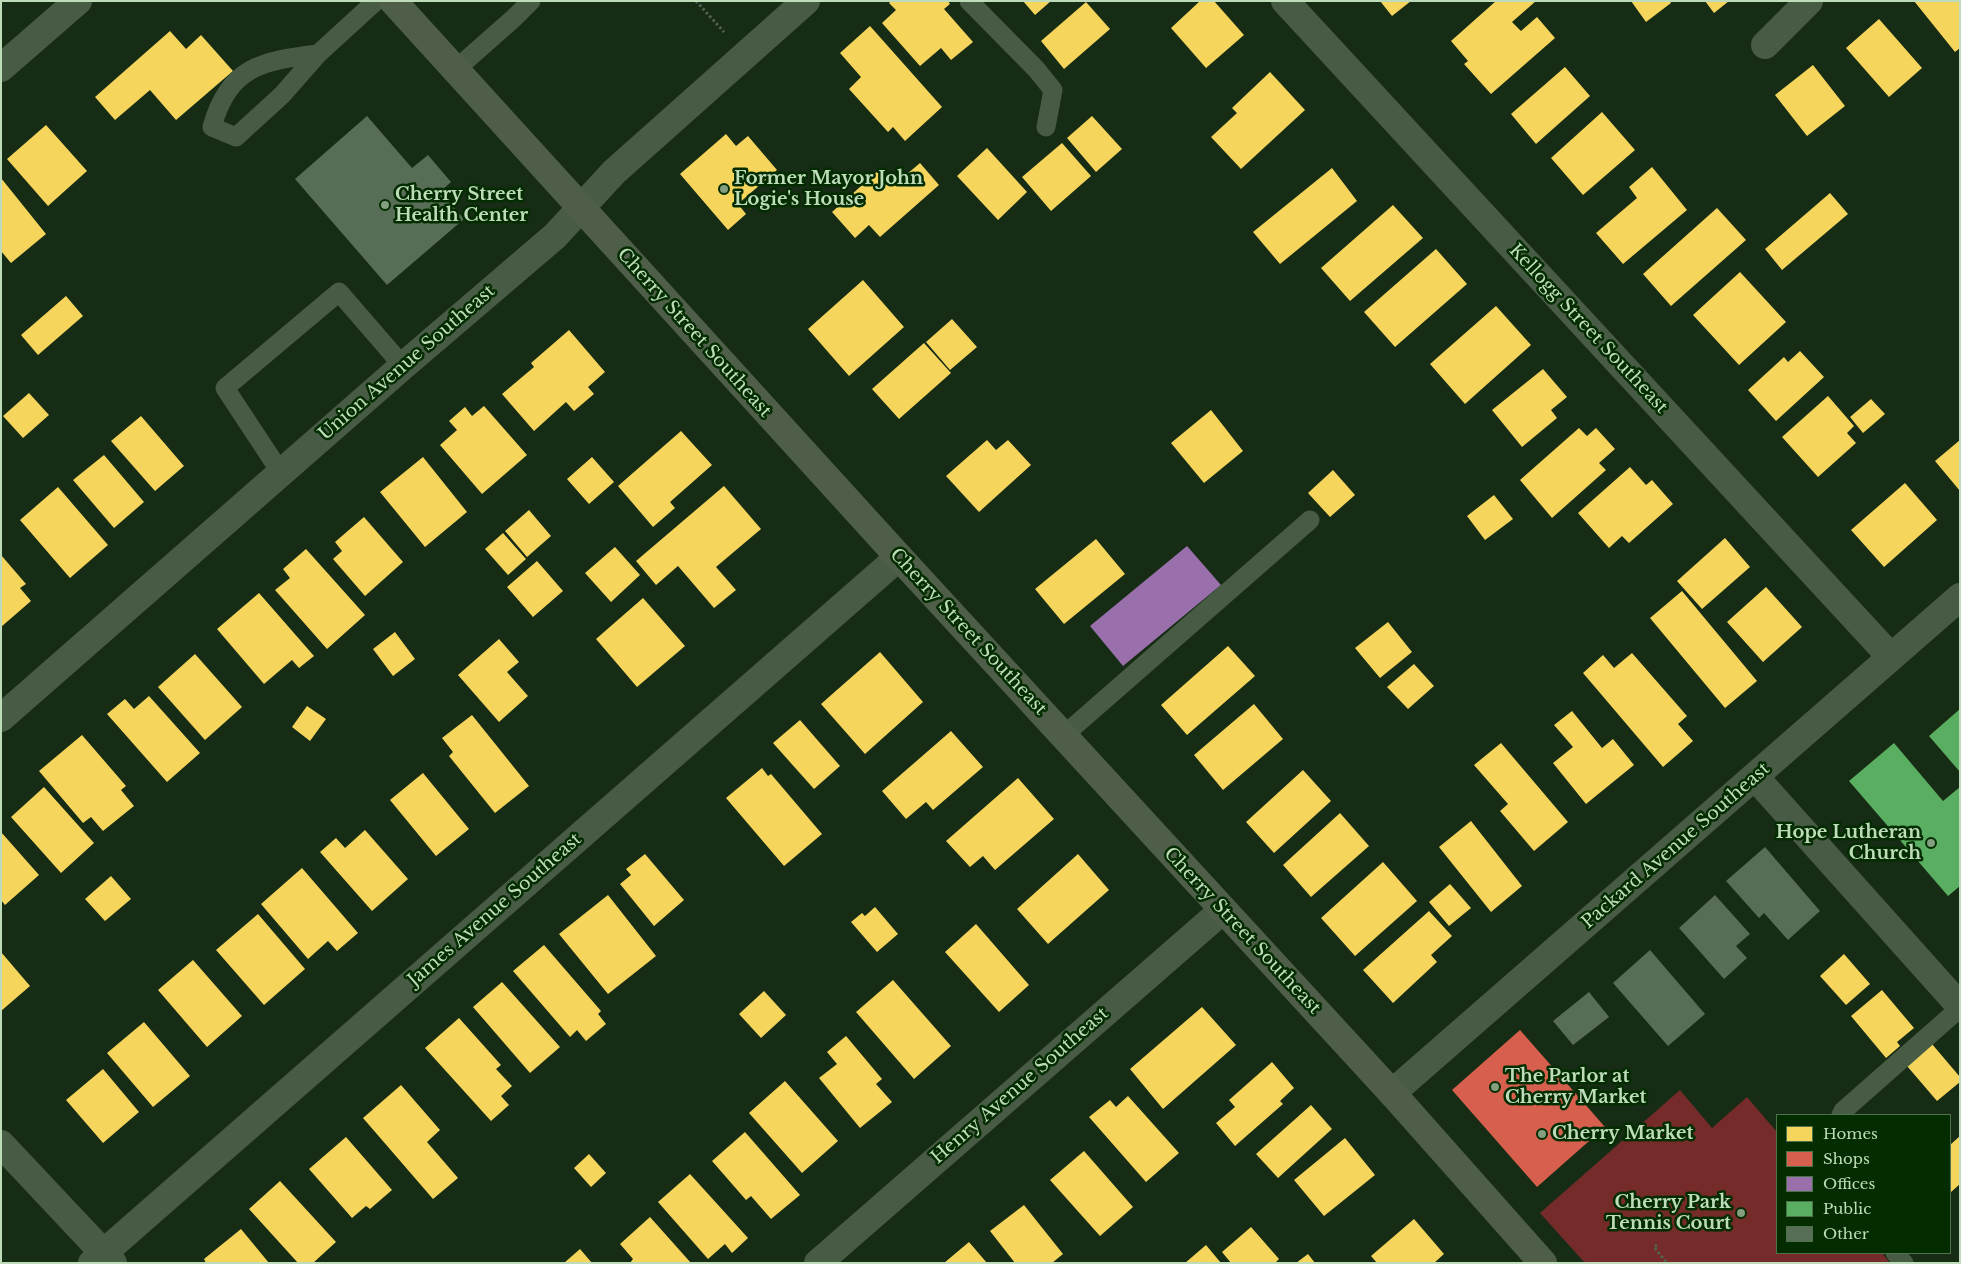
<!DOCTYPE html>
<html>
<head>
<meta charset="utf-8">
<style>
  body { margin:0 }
  #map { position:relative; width:1961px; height:1264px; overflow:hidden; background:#172c14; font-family:"Libre Baskerville",serif }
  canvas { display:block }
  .frame { position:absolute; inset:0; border:2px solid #bedbba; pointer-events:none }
  .legend { position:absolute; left:1776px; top:1114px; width:175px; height:140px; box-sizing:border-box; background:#032d00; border:1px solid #4e734a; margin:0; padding:6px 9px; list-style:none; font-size:15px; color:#bedbba }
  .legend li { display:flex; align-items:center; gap:10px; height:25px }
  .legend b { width:25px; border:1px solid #4e734a }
</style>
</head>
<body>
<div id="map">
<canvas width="1961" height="1264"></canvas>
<div class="frame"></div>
<ul class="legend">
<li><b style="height:14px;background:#f6d55c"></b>Homes</li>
<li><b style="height:14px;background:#d6604d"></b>Shops</li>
<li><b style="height:14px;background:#9970ab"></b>Offices</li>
<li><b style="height:14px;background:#5aae61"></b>Public</li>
<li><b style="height:14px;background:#586d55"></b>Other</li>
</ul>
</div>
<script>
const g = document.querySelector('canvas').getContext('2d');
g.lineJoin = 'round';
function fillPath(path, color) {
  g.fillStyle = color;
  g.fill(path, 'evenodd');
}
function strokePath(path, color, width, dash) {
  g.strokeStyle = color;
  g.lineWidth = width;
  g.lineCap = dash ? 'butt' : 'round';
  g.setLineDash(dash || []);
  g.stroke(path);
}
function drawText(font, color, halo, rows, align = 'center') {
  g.font = font + ' "Libre Baskerville",serif';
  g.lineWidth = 5;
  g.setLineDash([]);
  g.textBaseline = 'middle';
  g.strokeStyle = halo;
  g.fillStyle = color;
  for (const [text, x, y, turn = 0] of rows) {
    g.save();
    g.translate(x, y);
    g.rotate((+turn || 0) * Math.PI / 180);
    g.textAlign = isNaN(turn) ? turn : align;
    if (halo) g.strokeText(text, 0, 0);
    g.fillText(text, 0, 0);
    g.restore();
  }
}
const green = new Path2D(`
  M1680,1090l32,38 35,-31 30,35v121h105l8,10h-305l-45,-50z`);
const homes = new Path2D(`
  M891,1h57l2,3 -6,5 29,33 -22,18 -10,-12 -21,18 -38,-43 14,-13 -7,-7z
  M1023,1h28l-16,14z
  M1200,1h14l30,34 -38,33 -35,-40z
  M1380,1h31l-19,15z
  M1496,1h40l-24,21 9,9 16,-14 18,21 -64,56 -27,-30 4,-3 -17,-20z
  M1631,1h39l1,2 -25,19z
  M1705,1h24l-15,12z
  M1914,1h46v47l-5,4z
  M1086,2l24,27 -46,40 -23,-28z
  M1879,19l43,49 -33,29 -43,-49z
  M870,26l72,81 -37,34 -12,-14 -5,5 -39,-43 12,-12 -21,-24z
  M170,31l16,18 15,-14 32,36 -57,49 -26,-30 -35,30 -20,-23z
  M1813,65l32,41 -38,30 -32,-41z
  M1565,67l25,29 -54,48 -25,-30z
  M1270,72l35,38 -64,59 -30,-32 26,-24 -5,-5z
  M1602,112l33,38 -52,45 -32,-37z
  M1092,116l30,33 -26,23 -29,-34z
  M46,125l41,46 -39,35 -41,-47z
  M726,134l10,12 12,-10 29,34 -39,34 8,10 -18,16 -48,-56z
  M1062,143l29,33 -40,35 -29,-34z
  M987,148l40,44 -29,28 -41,-44z
  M920,163l19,22 -59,52 -11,-12 -14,13 -23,-26 47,-42 14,16z
  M1652,167l35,43 -64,54 -27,-31 41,-35 -8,-11z
  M1332,168l25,33 -77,63 -27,-32z
  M1,178l45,56 -35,29 -10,-12z
  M1830,193l18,21 -66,56 -17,-21z
  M1393,205l30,33 -73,63 -29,-33z
  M1717,208l29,32 -75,66 -28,-32z
  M1436,249l31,35 -72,63 -31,-35z
  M1740,272l46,50 -47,43 -46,-50z
  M863,280l41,47 -55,49 -41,-47z
  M66,296l17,20 -45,39 -17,-20z
  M1496,306l35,39 -66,59 -35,-40z
  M952,319l25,28 -27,23 -24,-28z
  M569,330l36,42 -17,15 6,7 -20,17 -8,-9 -32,29 -32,-37 32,-27 -3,-4z
  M924,343l27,30 -52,46 -27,-30z
  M1800,351l24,26 -48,44 -28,-31 36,-33 4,5z
  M1543,369l24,28 -16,13 6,8 -35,29 -30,-37z
  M29,393l20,22 -26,23 -20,-22z
  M1828,396l26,30 -7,7 9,10 -38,34 -36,-40z
  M1871,399l14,15 -22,19 -13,-16z
  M484,406l43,49 -45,39 -42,-49 17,-15 -8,-9 16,-14 7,9z
  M1211,410l32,41 -39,32 -33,-40z
  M141,416l43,50 -29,25 -44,-50z
  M1579,428l8,8 9,-8 19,21 -16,14 7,7 -54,48 -32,-38z
  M681,431l31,34 -42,37 5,6 -22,19 -35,-41z
  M987,440l9,10 12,-10 23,25 -52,47 -33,-36z
  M1960,440v51l-25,-30z
  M104,455l40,47 -30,26 -41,-48z
  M423,457l44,55 -42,35 -45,-55z
  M592,457l22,25 -25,22 -22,-25z
  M1630,467l16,18 6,-5 21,24 -44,39 -7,-7 -13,12 -31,-35z
  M1333,470l22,25 -25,22 -22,-24z
  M1905,483l32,37 -53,47 -33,-37z
  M724,486l37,43 -45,38 20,23 -22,18 -36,-42 -22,19 -20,-24z
  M58,487l50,58 -38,33 -50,-58z
  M1494,495l19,24 -28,21 -18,-24z
  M529,510l22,26 -24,21 -22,-26z
  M364,517l39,45 -38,34 -32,-37 9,-8 -7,-9z
  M503,533l23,26 -18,16 -23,-26z
  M1725,538l25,29 -48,42 -25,-28z
  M1096,539l29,35 -61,50 -29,-35z
  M615,547l25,28 -29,27 -26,-29z
  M306,549l59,66 -38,34 -52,-59 15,-12 -7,-9z
  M1,555l25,29 -6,4 11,13 -30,26z
  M537,561l26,30 -30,26 -26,-30z
  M1766,587l36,40 -39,35 -36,-40z
  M1682,591l75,90 -32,27 -75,-90z
  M259,593l55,63 -15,12 -7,-8 -28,24 -47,-55z
  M643,598l42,48 -48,41 -41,-48z
  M1388,622l24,30 -32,26 -25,-30z
  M395,632l20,27 -22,17 -20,-27z
  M499,639l20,23 -12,10 21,24 -29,26 -41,-47z
  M1228,646l27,30 -68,59 -26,-30z
  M880,652l43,50 -58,52 -44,-50z
  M1632,653l55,63 -9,8 15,17 -30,26 -80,-94 20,-18 11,13z
  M195,654l47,53 -37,33 -47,-53z
  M1414,664l20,22 -26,23 -21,-22z
  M149,696l51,57 -33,29 -60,-68 18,-15 9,10z
  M1254,704l29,35 -60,51 -29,-35z
  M307,706l19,13 -16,22 -18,-14z
  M1572,711l30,37 11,-9 21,26 -48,39 -33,-41 20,-16 -19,-22z
  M472,715l57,71 -34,27 -46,-57 4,-4 -11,-14z
  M800,720l40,46 -26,23 -41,-46z
  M951,731l32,36 -50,43 -7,-8 -20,17 -24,-28z
  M82,735l44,51 -5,4 13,16 -31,25 -12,-14 -8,6 -44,-52z
  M1501,743l67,79 -34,29 -34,-40 8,-7 -34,-39z
  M762,768l6,8 3,-2 51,60 -38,32 -58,-68z
  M1303,770l28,31 -57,52 -28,-31z
  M423,773l46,56 -33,27 -46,-56z
  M1018,778l36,41 -59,51 -12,-14 -13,11 -24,-26z
  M44,787l50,56 -33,30 -50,-56z
  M1340,813l29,33 -58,51 -28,-32z
  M1471,821l51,65 -31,26 -52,-65z
  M365,830l43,49 -36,32 -52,-59 16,-14 9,10z
  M1,832l38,43 -34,30 -4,-5z
  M645,854l39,46 -30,26 -34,-42 11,-9 -5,-6z
  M1078,854l31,36 -61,54 -31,-35z
  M1383,862l34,39 -62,55 -34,-38z
  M302,868l56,65 -21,18 -9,-10 -20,18 -47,-55z
  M111,876l20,23 -26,22 -20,-22z
  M1450,884l21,24 -22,18 -20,-24z
  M608,895l48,61 -48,38 -49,-60z
  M875,907l23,27 -21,18 -26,-30 11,-9 3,3z
  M1429,911l23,25 -21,19 6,7 -44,41 -30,-33z
  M258,914l47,55 -41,36 -48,-55z
  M976,924l53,61 -30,27 -54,-60z
  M544,945l57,66 -3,3 8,10 -20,17 -9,-11 -7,7 -57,-66z
  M1,952l29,34 -29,25z
  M1844,954l26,30 -24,21 -26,-29z
  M193,960l49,56 -35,31 -49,-57z
  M893,980l58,66 -37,33 -58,-67z
  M502,982l58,65 -30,26 -57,-66z
  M1882,990l32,38 -17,14 3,4 -14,12 -35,-42z
  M764,991l22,24 -25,23 -22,-24z
  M1202,1007l34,38 -73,64 -33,-40z
  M459,1018l42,47 -5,4 16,17 -11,10 8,9 -18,16 -66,-73z
  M144,1022l46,54 -37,31 -46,-54z
  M846,1036l36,43 -6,5 16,18 -32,26 -41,-50 18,-14 -10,-12z
  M1932,1044l28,33v5l-23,19 -30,-35z
  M1272,1062l22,26 -14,13 3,3 -48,42 -19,-23 19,-16 -6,-7z
  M103,1069l36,43 -36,31 -37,-43z
  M785,1081l53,60 -36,32 -53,-60z
  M401,1085l39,45 -13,12 31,36 -25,21 -70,-81z
  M1128,1096l51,57 -33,29 -57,-65 21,-17 6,7z
  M1311,1105l21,24 -54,49 -22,-24z
  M745,1132l55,63 -29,24 -20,-23 -5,4 -34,-39z
  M1960,1136v48l-9,8 -1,-47z
  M346,1137l46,53 -22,19 -4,-3 -14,12 -43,-49z
  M1345,1138l30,37 -51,41 -30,-36z
  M1084,1151l49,56 -33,29 -50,-56z
  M589,1154l17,19 -15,14 -17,-19z
  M690,1174l58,64 -16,15 -7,-9 -17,15 -50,-57z
  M280,1181l56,61 -23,21h-15l-49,-54z
  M1024,1205l39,49 -11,9h-37l-25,-32z
  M650,1217l41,46h-61l3,-4 -13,-15z
  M1414,1219l30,35 -10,9h-57l-6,-7z
  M1251,1227l28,32 -4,4h-44l-9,-11z
  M241,1229l28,34h-63l-2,-4z
  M969,1242l18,21h-43z
  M1206,1245l15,18h-36z
  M580,1249l12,14h-28z
  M1308,1254l7,9h-19z`);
const shops = new Path2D(`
  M1520,1030l85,97 -68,60 -85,-97z`);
const offices = new Path2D(`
  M1187,546l34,39 -98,81 -33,-40z`);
const public = new Path2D(`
  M1960,709v63l-31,-36z
  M1894,743l49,58 17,-14v99l-12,10 -99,-115z`);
const building = new Path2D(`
  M367,116l45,52 16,-13 23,27 -11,10 24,27 -77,66 -92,-106z
  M1765,847l55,64 -32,29 -24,-27 -5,5 -33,-37z
  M1715,895l35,39 -14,12 11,12 -23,21 -45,-51z
  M1650,950l55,64 -37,32 -55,-63z
  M1589,992l20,25 -36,28 -20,-24z`);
const path = new Path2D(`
  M696,1l28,31
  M1657,1245l-3,2 13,16`);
const lane = new Path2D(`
  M969,1l67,68 17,21 -7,37
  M318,54c-56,7 -89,12 -106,73l24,10 46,-42 36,-41 58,-53
  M455,70l59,-52 17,-17
  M281,473l-56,-85 114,-96 64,74
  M1063,736l247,-216
  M1841,1115l2,-4 117,-103
  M1895,1253l9,10`);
const street = new Path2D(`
  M1285,1l606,656
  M1765,45l44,-44
  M1,68l77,-67
  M1,718l402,-352 152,-130 59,-64 192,-171
  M1755,777l205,229
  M1392,1093l568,-496
  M1,1144l112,119
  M92,1263l807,-706
  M818,1263l405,-353`);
const secondary = new Path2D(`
  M393,1l506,556 493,536 151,170`);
const markers = [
  [724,189,5,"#849e80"],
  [385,205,5,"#849e80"],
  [1931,843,5,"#849e80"],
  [1495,1087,5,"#849e80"],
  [1542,1134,5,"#849e80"],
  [1741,1213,5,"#849e80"]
];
const poiNames = [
  ["Former Mayor John",734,179],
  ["Logie's House",734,200],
  ["Cherry Street",395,195],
  ["Health Center",395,216],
  ["Hope Lutheran",1921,833,"right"],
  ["Church",1921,854,"right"],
  ["The Parlor at",1505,1077],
  ["Cherry Market",1505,1098],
  ["Cherry Market",1552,1134],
  ["Cherry Park",1731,1203,"right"],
  ["Tennis Court",1731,1224,"right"]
];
const streetNames = [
  ["Kellogg Street Southeast",1588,329,47],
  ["Cherry Street Southeast",694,333,48],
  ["Union Avenue Southeast",407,363,-41],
  ["Cherry Street Southeast",968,632,47],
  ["Packard Avenue Southeast",1676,846,-41],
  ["James Avenue Southeast",495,910,-41],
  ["Cherry Street Southeast",1242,931,47],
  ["Henry Avenue Southeast",1020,1086,-41]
];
fillPath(green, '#762b2b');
fillPath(homes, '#f6d55c');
fillPath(shops, '#d6604d');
fillPath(offices, '#9970ab');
fillPath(public, '#5aae61');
fillPath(building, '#586d55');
strokePath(path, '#526250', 3, [2.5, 2.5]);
strokePath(lane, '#485b45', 19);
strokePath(street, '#485b45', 28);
strokePath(secondary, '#4f5e48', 28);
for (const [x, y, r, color] of markers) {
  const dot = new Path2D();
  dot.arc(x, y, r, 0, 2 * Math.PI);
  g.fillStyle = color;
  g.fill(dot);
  strokePath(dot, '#032d00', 2);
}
drawText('bold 18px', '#bedbba', '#032d00', poiNames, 'left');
drawText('18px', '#bedbba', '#032d00', streetNames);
</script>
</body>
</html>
